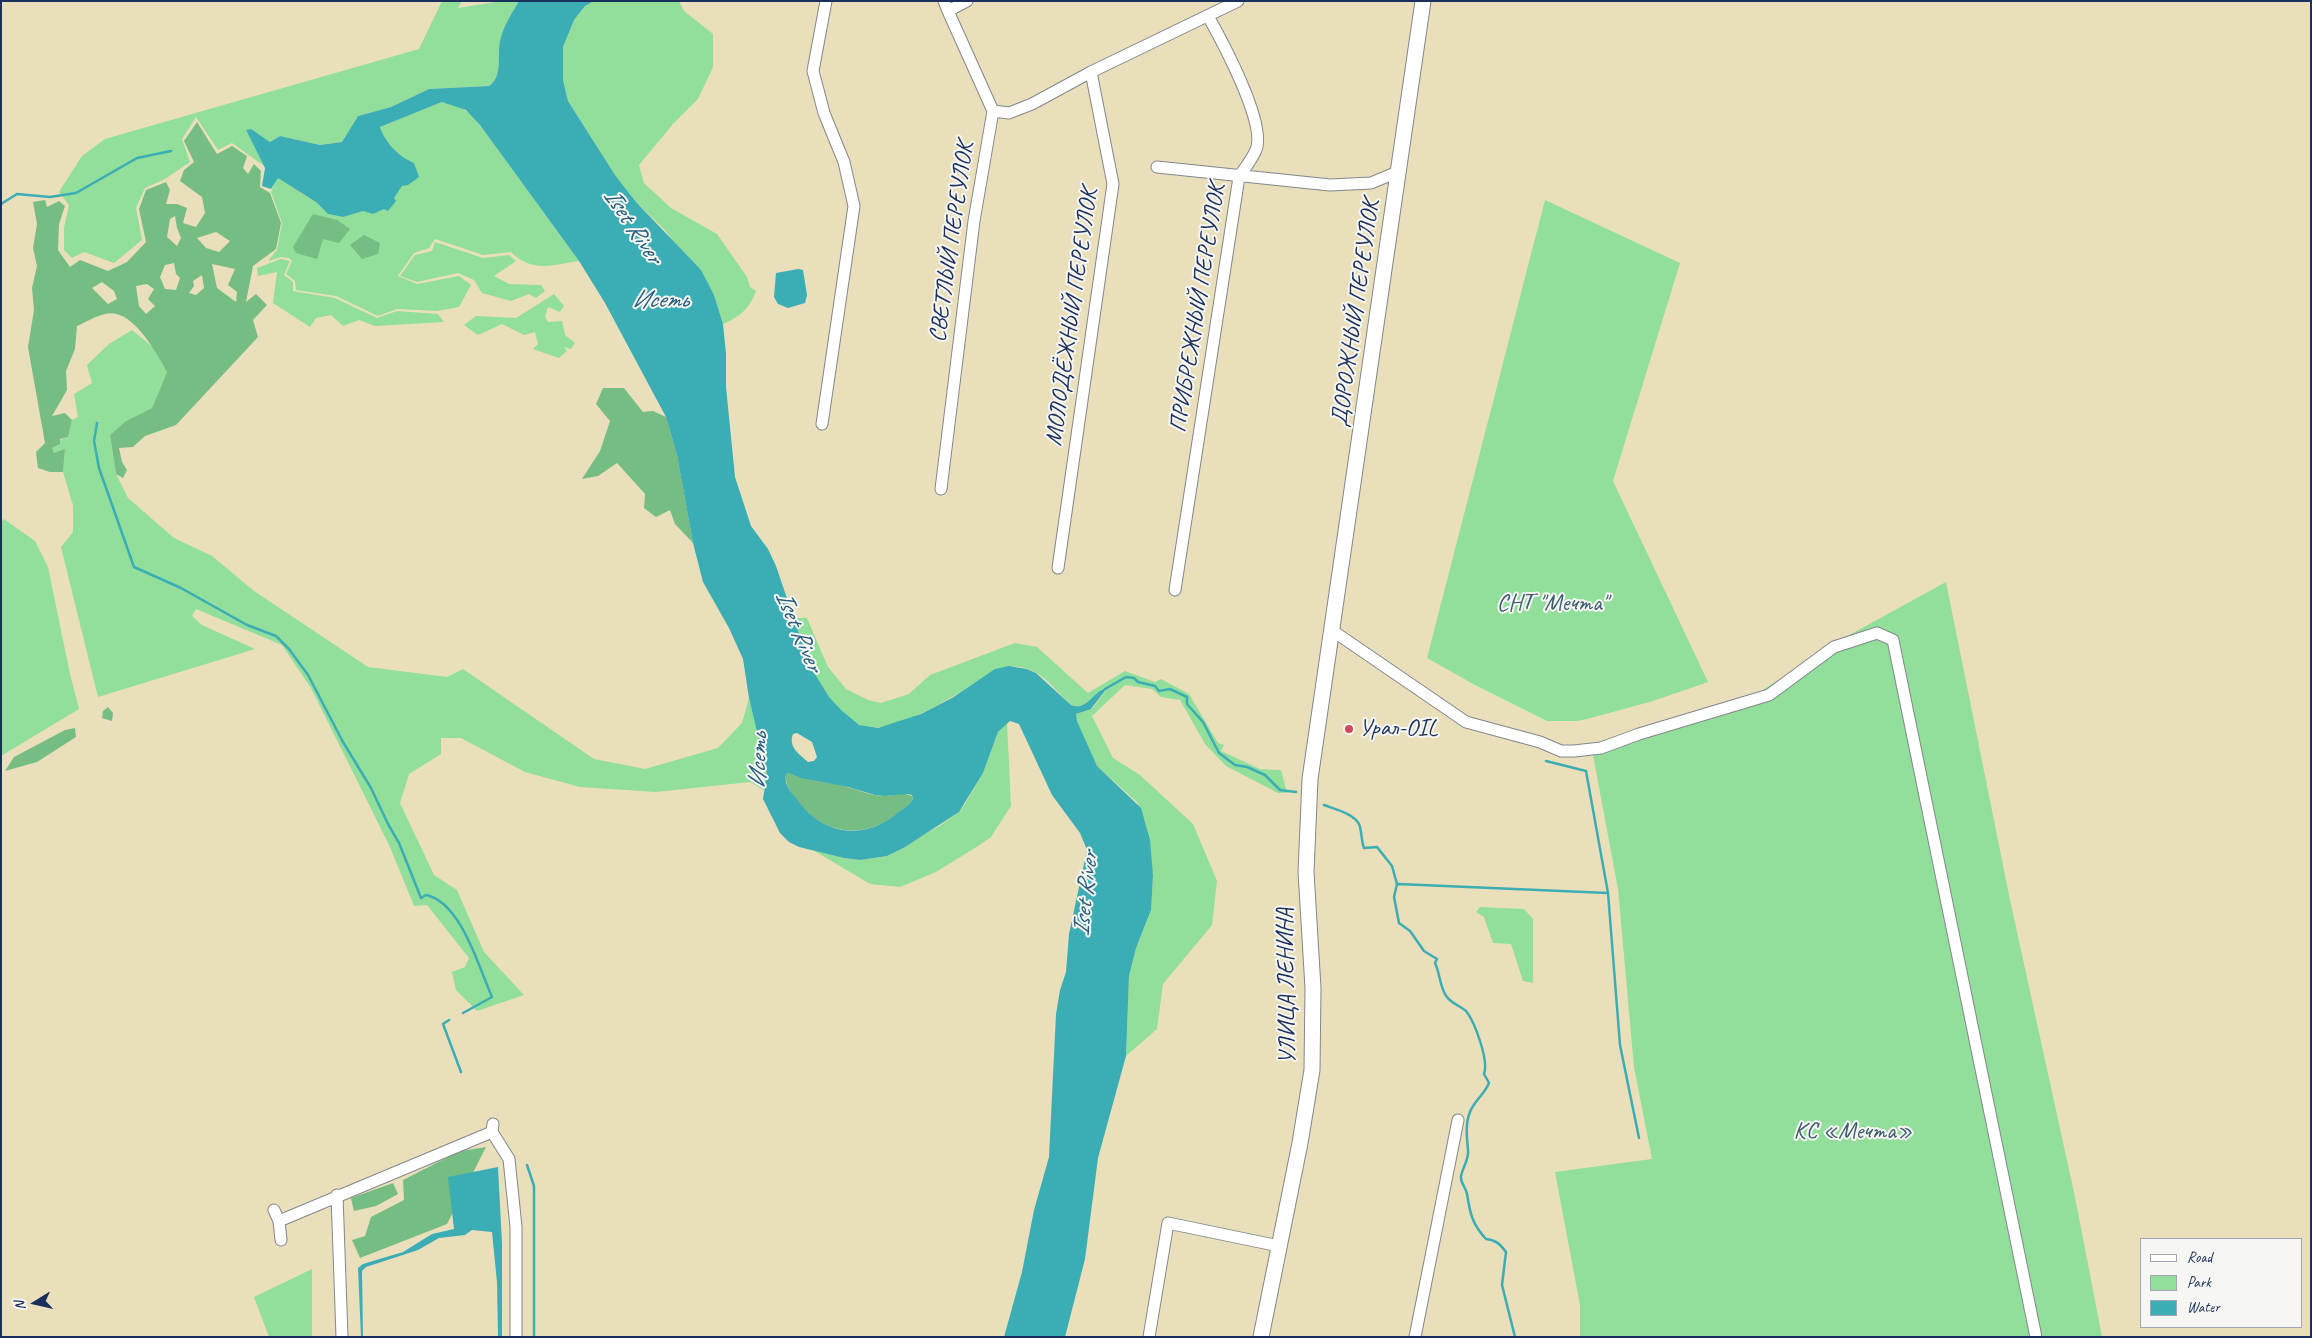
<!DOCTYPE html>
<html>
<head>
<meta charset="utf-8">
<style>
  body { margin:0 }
  #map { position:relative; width:2312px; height:1338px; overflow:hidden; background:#eadfbb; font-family:Caveat,sans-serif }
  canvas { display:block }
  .frame { position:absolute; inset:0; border:2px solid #1b2f5e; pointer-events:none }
  .legend { position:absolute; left:2140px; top:1238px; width:162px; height:90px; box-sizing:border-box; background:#f6f6f2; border:1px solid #9ea6b7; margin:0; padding:6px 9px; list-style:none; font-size:15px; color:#1b2f5e }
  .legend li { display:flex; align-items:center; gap:10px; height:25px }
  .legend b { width:25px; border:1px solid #9ea6b7 }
  .north { position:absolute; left:10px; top:1278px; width:50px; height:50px; -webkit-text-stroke:4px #f6f6f2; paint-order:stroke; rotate:260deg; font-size:14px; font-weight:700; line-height:20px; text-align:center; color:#1b2f5e }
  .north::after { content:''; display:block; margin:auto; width:18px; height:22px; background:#1b2f5e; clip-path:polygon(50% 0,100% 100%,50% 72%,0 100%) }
</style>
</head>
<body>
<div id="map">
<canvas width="2312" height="1338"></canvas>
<div class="frame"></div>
<ul class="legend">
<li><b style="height:6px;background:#fff"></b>Road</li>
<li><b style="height:14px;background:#92de9b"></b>Park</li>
<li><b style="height:14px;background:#3badb4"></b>Water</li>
</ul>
<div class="north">N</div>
</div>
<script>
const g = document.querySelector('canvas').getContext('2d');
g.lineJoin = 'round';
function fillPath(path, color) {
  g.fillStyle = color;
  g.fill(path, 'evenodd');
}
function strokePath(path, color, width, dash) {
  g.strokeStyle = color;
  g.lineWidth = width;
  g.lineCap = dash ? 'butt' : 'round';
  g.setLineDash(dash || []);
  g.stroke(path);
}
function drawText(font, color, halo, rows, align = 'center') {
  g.font = font + ' Caveat,sans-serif';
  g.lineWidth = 4;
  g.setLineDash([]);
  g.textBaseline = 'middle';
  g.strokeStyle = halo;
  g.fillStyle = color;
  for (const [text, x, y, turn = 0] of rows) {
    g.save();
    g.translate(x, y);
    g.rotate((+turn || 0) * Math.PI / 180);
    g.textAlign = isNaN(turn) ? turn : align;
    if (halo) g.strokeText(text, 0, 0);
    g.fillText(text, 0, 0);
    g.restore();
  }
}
const green = new Path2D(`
  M442,1h20l-4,7 44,-7h17c-7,12 -16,25 -19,40 -3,14 3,36 -11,45l-60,3 -38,18 -33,9 -16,26 -22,3 -40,-9 -10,6 -19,-13 -5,1 18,36 -32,-23 -14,7 -22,-33 -14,22 8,23 -25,17 -20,9 -9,20 6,32 -28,23 -30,-11 -12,6 -8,-8v-22l5,-23 -10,-13 23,-36 23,-17 314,-90z
  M594,1h85l5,10 29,23v33l-15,32 -25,25 -34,41 5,18 27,25 46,26 30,43 3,10 6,4c-6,17 -16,26 -33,33l-9,-29 -50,-66 -28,-27 -21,-27 -47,-74 -5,-21v-33l11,-27 11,-14z
  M442,102l14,3 17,10 106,146c-27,4 -47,12 -68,-9l-28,3 -48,-16 -6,9 -15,5 -16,23 19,8 42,-8 12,9 -12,22 -22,4 -40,-2 -19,7 -42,-20 -40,-6 -1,-9 -9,-7 6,-13 -3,-3 -8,-1 -13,4 9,-11 5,-27 -11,-31 6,-15 39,25 12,12 15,3 20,-7 10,4 21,-16 20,-34c-15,-7 -29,-22 -34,-37z
  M1545,200l135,63 -67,218 95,201 -55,19 -66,18 -10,2h-30l-72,-36 -48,-27z
  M435,242l48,16 26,-3 7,6 -22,15 15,8 32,1 4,6 -9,7 -7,-4 -18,7 -29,-8 -8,-13 -16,-7 -41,9 -17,-6 15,-21 17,-4z
  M281,259l9,2 -6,14 9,7v9l42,7 42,20 20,-7 41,3 6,8 -69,4 -16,-6 -16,6 -12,-11 -15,3 -6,9 -37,-24 4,-31 -19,4 -1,-8z
  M554,294l10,12 -4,6 -12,-5 -3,10 3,5 14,-1 3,14 10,8 -4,6 -7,-2 3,4 -8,7 -26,-9 5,-5 -3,-12 -11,3 -22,-11 -24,11 -14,-10 12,-9 40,2z
  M132,330l22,18 13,24 -15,36 -26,13 -16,14 6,39 12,24 46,40 38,18 42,35 114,76 79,10 16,-8 131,90 51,10 73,-21 24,-25 7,-25 17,68 2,13 -4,11 -14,-8 -94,10 -76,-5 -55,-15 -64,-34h-20v16l-32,20 -9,29 34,72 23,15 27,62 40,43 -47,16 -21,-21 -4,-18 13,-5 4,-9 -42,-53 -13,1 -24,-59 -79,-159 -29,-43 -86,-36 -4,7 10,9 53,24 -157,48 -37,-150 12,-15v-27l-10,-33 2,-22 -11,3 -2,-5 8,-4v-4l8,-3 4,-17 6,-3 -4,-23 18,-11 -5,-18 22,-21z
  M4,519l31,22 13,26 22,107 9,35 -78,47v-234z
  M1946,582l64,318 65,297 27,140h-522v-32l-25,-133 97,-13 -18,-92 -16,-178 -27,-145 164,-49 78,-51z
  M792,618h15l21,49 18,22 22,11 13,3 28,-9 21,-19 85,-32 22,4 51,46 37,-22 30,11 6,-3 28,15 29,49 6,2 -3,6 39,18 21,1 6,23h-9l-52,-27 -21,-22 -25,-44 -19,-3 -9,-8 -27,-4 -33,31 21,42 27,17 53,49 24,57 -5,44 -49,59 -6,45 -31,27 3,-80 7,-28 15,-38 2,-34 -15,-73 -41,-37 -20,-45 -1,-7 17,-6 13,-18 -4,-1c-8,9 -19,22 -31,16 -12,-11 -25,-29 -40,-35 -26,-10 -42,4 -63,17 -21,14 -77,46 -101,40 -41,-8 -62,-76 -75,-109z
  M1007,723l4,83 -20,31 -13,9 -42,26 -36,15 -30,-3 -57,-34 31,8 16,2 27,-4 54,-31 18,-13 6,-8 18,-31 15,-41z
  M1480,907l44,2 9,10v64l-10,-2 -12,-37 -18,-1 -9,-26 -8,-5z
  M312,1269v68h-43l-15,-40z`);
const forest = new Path2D(`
  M197,122l20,32 15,-8 15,10 -4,12 5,6 6,-10 7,7 -1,16 10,6 11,30 -5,26 -23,17 -7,36 10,-8 11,11 -14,15 5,17 -82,88 -31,11 -12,11 -14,1 3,14 5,8 -4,8 -7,-4 -6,-39 16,-14 26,-13 15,-36c-11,-20 -35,-65 -62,-58 -9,2 -19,8 -28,12l-2,23 -9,22 1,19 -15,26 13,-3 7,7 -4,17 -8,2v5l-8,4 2,5 11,-4 -2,23h-13l-12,-4 -2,-16 9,-9 -17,-96 6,-37 -2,-22 5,-22 -4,-18 4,-24 -4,-22 12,-2 2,7 12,-6 6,5 -6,18 -1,26 12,17 10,-7 28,11 19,-9 19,-20 -7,-33 7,-19 20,-8 4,8 -4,14h11l10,4 -4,15 13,4 9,-14 -3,-16 -22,-16 4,-11 10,-8 -10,-21zM175,216l2,12 4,10 -4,8 -10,-9 3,-18zM216,232l14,9 -11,11 -13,-4 -9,-10zM174,263l2,11 4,4 -4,12 -11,-1 -5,-12 5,-12zM212,264l23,5 -7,16 9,7 -1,10 -19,-14zM202,275l2,13 -8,7 -7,-2 5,-7 -1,-5zM102,282l12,9 3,8 -9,5 -16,-16zM147,284l7,5 -6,10 7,7 -9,8 -7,-8 -3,-20z
  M313,214l24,6 13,9 -11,14 -16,-4 -6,20 -21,-6 -3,-6z
  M364,235l16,8 -2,11 -16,5 -12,-14z
  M603,388h21l19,24 10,-1 13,6 11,38 16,88 -18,-19 -5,-14 -14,7 -12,-9 1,-14 -28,-31 -19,13 -16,3 18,-28 10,-30 -14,-17z
  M108,707l5,6 -1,8 -10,-3 1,-7z
  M75,728l1,9 -39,25 -32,9 9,-14 51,-27z
  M790,772c18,9 38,10 57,15 12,3 22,8 34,9 11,1 21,-5 31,0l1,3c-4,7 -11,10 -17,15 -34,28 -75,19 -100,-15 -6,-8 -11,-14 -10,-25z
  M486,1147l-39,77 -87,34 -8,-18 13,-4 6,-19 33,-17 -1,-20 57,-29z
  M393,1183l5,11 -22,12 -22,5 -3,-13z`);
const water = new Path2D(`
  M519,1h75l-9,5 -11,14 -11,27v33l5,21 47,74 21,27 65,68 13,25 9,29 3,30v33l9,90 16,49 17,23 8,17 34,100 19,31 12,13 18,15 19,3 43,-14 31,-16 43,-29 14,-3 18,3 9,4 35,32c16,7 23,-15 36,-17l-16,21 -15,5 1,7 20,45 44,42 9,32 3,36 -2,34 -15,38 -7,28 -3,80 -28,102 -13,101 -20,78h-61l18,-65 12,-62 15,-53 7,-143 4,-24 6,-18 3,-38 18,-84 -7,-17 -28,-38 -33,-71 -9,-3 -12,11 -15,41 -24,39 -54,35 -18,9 -27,4 -16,-2 -45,-11 -10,-5 -9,-9 -17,-34 4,-25 -18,-76 -6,-39 -14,-31 -26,-46 -10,-39 -16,-88 -11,-38 -61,-114 -26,-42 -99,-136 -14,-15 -24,-8 -62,25c5,15 19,30 34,36l5,14 -11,8 -6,1 -8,12 2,3 -8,10 -4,-2 -11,5 -10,-3 -20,6 -15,-3 -12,-12 -38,-24 -7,11 -9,-3 3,-18 -19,-38 5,-1 19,13 10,-6 40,9 22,-3 16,-26 33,-9 38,-18 60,-3c14,-9 8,-31 11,-45 3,-15 12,-28 19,-40zM797,733l15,9 5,15 -3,4 -6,1c-9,-8 -20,-15 -15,-28zM789,773l12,5 47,9 27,8 9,1 24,-2 4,1 1,4c-4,7 -11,10 -17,15 -34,28 -75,20 -100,-16 -6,-7 -12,-13 -10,-24z
  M798,269l5,1 4,25 -2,8 -17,5 -10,-4 -4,-7 2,-24z
  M498,1167l4,77v93h-4l-1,-55 -5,-50 -20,-2 -7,5 -26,3 -21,12 -52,17 -4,4 1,66h-2l-3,-69 5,-4 40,-12 29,-18 22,-5 -6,-52z`);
const stream = new Path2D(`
  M1,204l16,-10 33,3 26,-4 61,-35 34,-7
  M97,423l-3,18 5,27 35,99 47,21 66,37 29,11 13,13 19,26 35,67 28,46 17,36 11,19 22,55 5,-3c35,7 53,73 66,102l-29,16
  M1105,689l21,-12 8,1 4,4 17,4 4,5 11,-2 17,8v7l16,18 16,31 16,12 12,2 18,8 15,15 16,2
  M1324,805c10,4 29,8 35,19 3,7 2,16 5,24l13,-1 15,19 5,18 -3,13 5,26 11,8 14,20 13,8 -2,4c5,10 5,26 12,34 4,6 13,9 19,14 9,11 23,50 18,63l5,9c-5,12 -15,18 -19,29 -5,12 -3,26 -2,38 1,10 -5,16 -7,26 -1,7 5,11 6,18 3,19 5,30 19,45 10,1 14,5 20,13l-4,33 13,52
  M1398,884l210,9 -22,-122 -40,-10
  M1608,893l12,152 19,93
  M449,1020l-6,4 18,48
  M527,1165l7,21v151`);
const minor = new Path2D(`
  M944,1l4,10 19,-10
  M993,111l16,2 23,-9 59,-32 147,-71
  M1157,167l173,18 41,-2 29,-12
  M822,424l32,-218 -10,-44 -20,-49 -11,-42 13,-70
  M941,489l33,-268 19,-110 -45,-100
  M1058,568l55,-384 -22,-112
  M1175,590l64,-413c6,-9 13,-18 17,-27 11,-26 -34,-109 -48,-134
  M1333,631l133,91 74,20 21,9h13l27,-3 38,-14 130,-39 65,-48 43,-14 16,7 143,697
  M492,1132l17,27 7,68v110
  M337,1195l5,142
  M274,1210l5,11 213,-89 1,-8
  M279,1221l2,19
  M1149,1337l19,-114 111,23
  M1415,1337l43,-217`);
const major = new Path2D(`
  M1261,1337l39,-194 12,-73 1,-82 -7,-116 4,-93 113,-778`);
const markers = [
  [1349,729,5,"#d1495b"]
];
const streetNames = [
  ["СВЕТЛЫЙ ПЕРЕУЛОК",952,242,-82],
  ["ПРИБРЕЖНЫЙ ПЕРЕУЛОК",1198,308,-81],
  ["ДОРОЖНЫЙ ПЕРЕУЛОК",1356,313,-82],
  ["МОЛОДЁЖНЫЙ ПЕРЕУЛОК",1072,317,-82],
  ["УЛИЦА ЛЕНИНА",1287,986,-91]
];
const parkNames = [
  ["СНТ \"Мечта\"",1552,604],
  ["КС «Мечта»",1853,1132]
];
const poiNames = [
  ["Урал-OIL",1359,729]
];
const waterNames = [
  ["Iset River",632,226,56],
  ["Исеть",660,300],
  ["Iset River",798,631,67],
  ["Исеть",759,761,-88],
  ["Iset River",1086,894,-84]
];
fillPath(green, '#92de9b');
fillPath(forest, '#75bd83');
fillPath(water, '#3badb4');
strokePath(stream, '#3badb4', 2.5);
strokePath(minor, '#82878c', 13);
strokePath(major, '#82878c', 17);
strokePath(minor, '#fff', 11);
strokePath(major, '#fff', 15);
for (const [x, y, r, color] of markers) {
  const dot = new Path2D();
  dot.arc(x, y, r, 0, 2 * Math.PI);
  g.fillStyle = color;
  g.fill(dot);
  strokePath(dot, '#f6f6f2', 2);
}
drawText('24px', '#1b2f5e', '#f6f6f2', streetNames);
drawText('24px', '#395b6d', '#f6f6f2', parkNames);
drawText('24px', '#1b2f5e', '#f6f6f2', poiNames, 'left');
drawText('italic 25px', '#265b7c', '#f6f6f2', waterNames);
</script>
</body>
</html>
